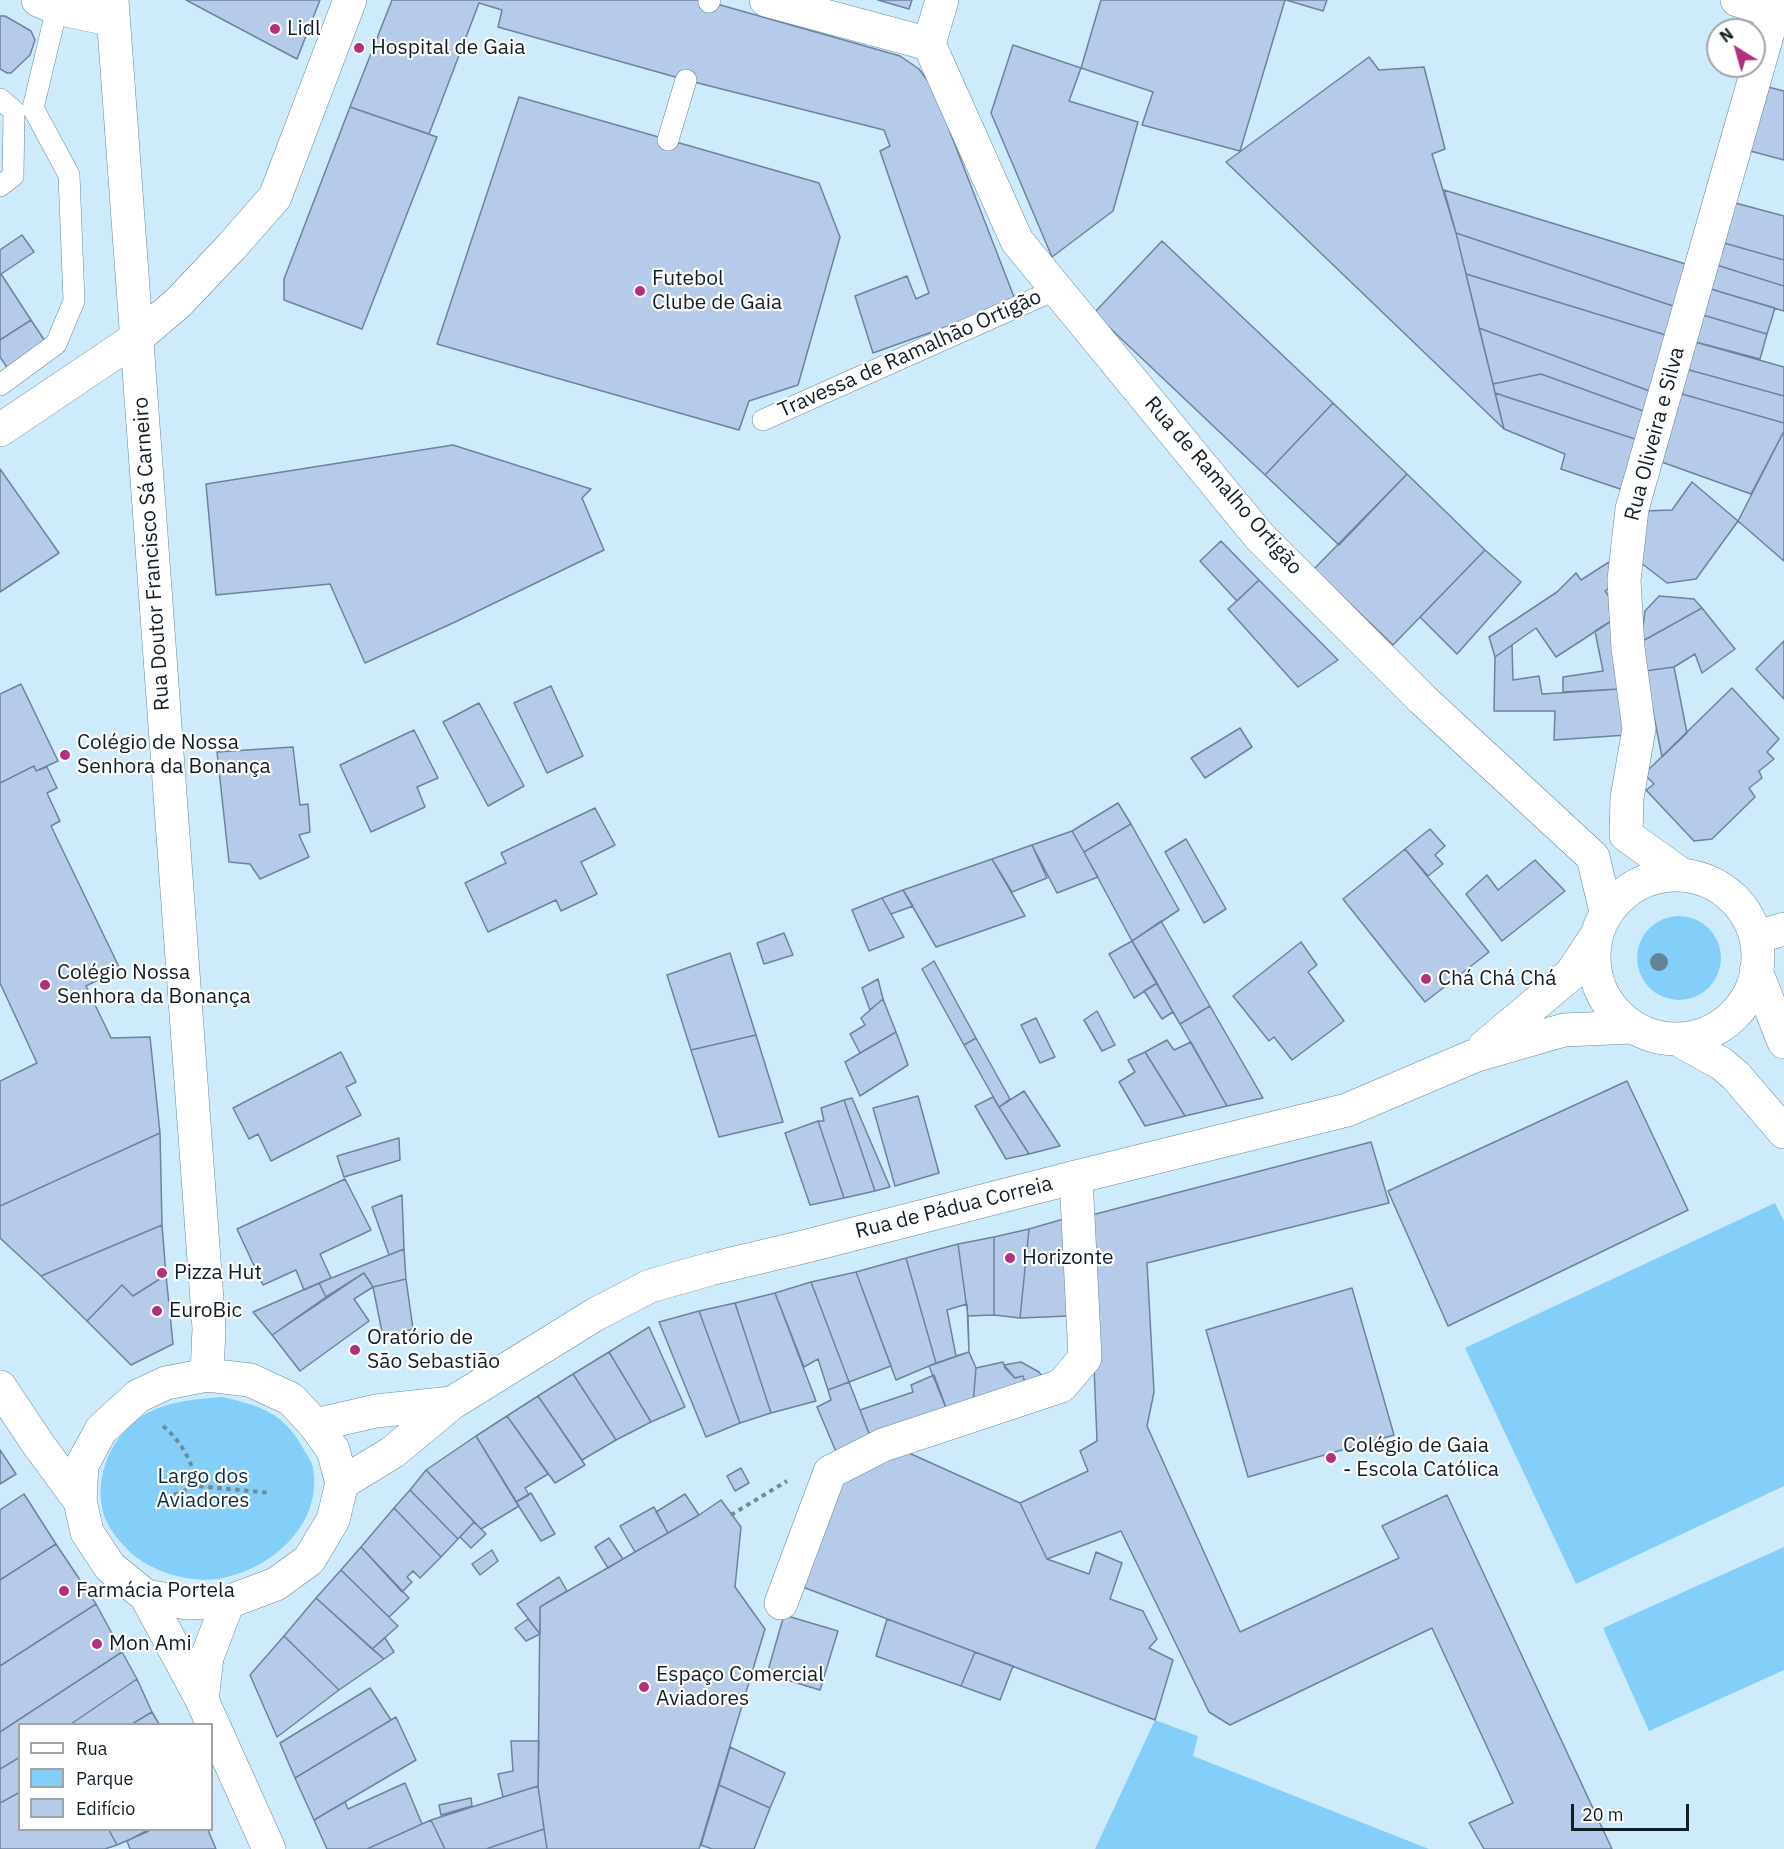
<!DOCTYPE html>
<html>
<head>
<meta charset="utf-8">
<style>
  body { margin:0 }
  #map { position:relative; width:1784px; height:1849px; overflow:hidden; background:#ceebfc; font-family:"IBM Plex Sans",sans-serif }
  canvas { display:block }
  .legend { position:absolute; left:18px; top:1723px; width:195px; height:108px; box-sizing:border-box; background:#fff; border:2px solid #a0a5a8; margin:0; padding:8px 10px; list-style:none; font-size:18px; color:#111e26 }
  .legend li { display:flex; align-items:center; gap:12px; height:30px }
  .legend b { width:30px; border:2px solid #a0a5a8 }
  .north { position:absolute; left:1706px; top:18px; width:60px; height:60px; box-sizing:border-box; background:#fff; border:2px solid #a0a5a8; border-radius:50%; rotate:323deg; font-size:16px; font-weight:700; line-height:24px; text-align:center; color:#111e26 }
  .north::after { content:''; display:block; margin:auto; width:21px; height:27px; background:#b1317f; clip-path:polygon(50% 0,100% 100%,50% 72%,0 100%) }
  .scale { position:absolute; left:1571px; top:1804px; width:118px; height:27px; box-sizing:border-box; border:3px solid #111e26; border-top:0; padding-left:8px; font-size:18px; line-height:21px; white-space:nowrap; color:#111e26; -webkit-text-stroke:4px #fff; paint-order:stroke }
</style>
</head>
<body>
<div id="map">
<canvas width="1784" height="1849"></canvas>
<ul class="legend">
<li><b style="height:8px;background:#fff"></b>Rua</li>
<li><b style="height:16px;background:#83cffa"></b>Parque</li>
<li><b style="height:16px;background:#b6cbe9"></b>Edifício</li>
</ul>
<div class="north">N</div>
<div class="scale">20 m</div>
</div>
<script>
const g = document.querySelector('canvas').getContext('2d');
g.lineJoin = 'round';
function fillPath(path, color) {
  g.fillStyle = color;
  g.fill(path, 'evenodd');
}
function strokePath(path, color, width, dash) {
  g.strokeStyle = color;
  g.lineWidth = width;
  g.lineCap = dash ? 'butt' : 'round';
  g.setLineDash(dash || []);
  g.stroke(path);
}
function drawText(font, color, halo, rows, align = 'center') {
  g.font = font + ' "IBM Plex Sans",sans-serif';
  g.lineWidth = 4.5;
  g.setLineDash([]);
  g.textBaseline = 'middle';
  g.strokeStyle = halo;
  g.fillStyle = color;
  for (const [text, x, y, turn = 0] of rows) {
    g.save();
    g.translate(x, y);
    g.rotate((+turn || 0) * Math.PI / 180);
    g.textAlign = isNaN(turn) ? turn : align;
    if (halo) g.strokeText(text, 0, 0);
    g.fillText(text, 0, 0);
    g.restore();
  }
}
const green = new Path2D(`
  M1637 958a42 42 0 1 1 84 0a42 42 0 1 1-84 0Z
  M1775,1203l9,18v265l-208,98 -111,-236z
  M222,1397c37,8 62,16 81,51 3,6 9,13 10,20 10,57 -43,103 -96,111 -27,4 -64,-7 -85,-25 -10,-10 -22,-23 -27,-36 -14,-39 7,-86 42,-105 23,-12 50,-14 75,-16z
  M1784,1547v123l-135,61 -46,-103z
  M1155,1720l43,16 -5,20 236,93h-334z`);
const building = new Path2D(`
  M186,0h134l-23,59z
  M392,0h311l197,56 19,13 14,19 83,214 -143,51 -18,-57 52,-20 9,23 13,-6 -49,-142 10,-5 -6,-16 -198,-50 -188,-53 4,-17 -23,-7 -50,131 -79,-27z
  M878,0h34l-3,9z
  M1101,0h184l-45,151 -98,-26 11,-33 -72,-24z
  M1286,0h41l-4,11z
  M0,16h5l26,15 4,9 -5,15 -19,18h-4l-7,-4z
  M1013,45l68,23 -12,33 69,21 -25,89 -61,46 -61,-144z
  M1369,57l10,13 45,-3 21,82 -13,5 24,79 48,196 -278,-267z
  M1760,85l24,6v69l-41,-11z
  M519,97l300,86 21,54 -42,148 -49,16 -10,29 -302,-86z
  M350,107l87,30 -75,192 -78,-29v-21z
  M1444,190l245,75 -10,43 -223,-75z
  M1728,201l56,15v44l-67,-19z
  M1456,233l223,75 -10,28 -203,-62z
  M22,235l12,17 -33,22 30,46 -31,20v-90z
  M1162,241l171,162 -68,72 -171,-162z
  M1717,241l67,19v26l-74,-23z
  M1710,263l74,23v25l-80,-24z
  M1466,274l203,62 -14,57 -176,-65z
  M1704,287l71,21 -8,26 -71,-21z
  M1696,313l71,21 -7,25 -72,-19z
  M31,320l20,30 -39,25 -12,-18v-17z
  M1479,328l176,65 -6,20 -108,-39 -48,10z
  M1688,340l96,27v29l-102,-28z
  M1682,368l102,28v27l-109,-31z
  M1541,374l108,39 -8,28 -146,-48 -2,-9z
  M1675,392l109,31v8l-33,63 -95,-34z
  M1495,393l146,48 -15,50 -65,-22 4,-15 -61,-25z
  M1333,403l74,71 -68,71 -74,-70z
  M1784,431v130l-46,-40z
  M453,445l138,44 -9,9 22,52 -151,73 -88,40 -35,-79 -114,11 -10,-111z
  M0,469l59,84 -59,39z
  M1407,474l78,76 -92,95 -79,-76z
  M1692,482l46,39 -42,58 -29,4 -31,-24 8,-48 28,-1z
  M1221,541l38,39 -22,21 -37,-40z
  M1485,550l36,32 -64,72 -37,-37z
  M1609,562l7,21 -11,8 10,14 -6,3 7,10 -60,39 -20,-29 -41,29 -6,-20 68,-45 19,-19 5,7z
  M1259,580l79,80 -40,27 -70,-78z
  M1659,596l35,3 8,9 -61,34 4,-31z
  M1702,608l33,41 -33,24 -7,-19 -21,13 -29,4 -4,-29z
  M1616,618l4,71 -57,3v-15l40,-6 -8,-40z
  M1784,641v58l-28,-30z
  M1512,645l1,35 26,-4 3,18 78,-5 7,46 -73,5 1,-29h-61l1,-54z
  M1674,667l13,66 -25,24 -17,-86z
  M21,684l37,77 -22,10 -2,-5 -34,17v-89z
  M551,686l32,70 -36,17 -33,-70z
  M1732,688l47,51 -12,13 7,7 -15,12 3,7 -13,10 6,9 -43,42 -18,2 -48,-51 8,-6 -10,-10z
  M479,703l45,83 -36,20 -45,-84z
  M1240,728l12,19 -47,31 -14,-20z
  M414,730l24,48 -21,9 8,20 -54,25 -31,-67z
  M293,747l7,58 8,-1 2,28 -11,3 10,22 -49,22 -10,-15 -21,-2 -12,-110z
  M34,766l2,5 11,-4 10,21 -10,5 13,28 -9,5 69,143 -34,17 25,52 39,-1 10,96 -160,73v-125l37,-18 -37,-80v-200z
  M1118,803l13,21 -47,28 -12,-21z
  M595,808l20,37 -34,17 16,32 -36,17 -5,-11 -68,32 -23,-49 41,-20 -5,-10z
  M1131,824l48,86 -47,31 -48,-89z
  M1430,829l15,17 -10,9 8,9 -15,12 -23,-27z
  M1072,831l26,46 -41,16 -25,-48z
  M1186,839l40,70 -22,14 -39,-71z
  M1032,845l15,33 -35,14 -20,-33z
  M1405,849l84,103 -64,50 -82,-103z
  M992,859l33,57 -89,31 -33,-57z
  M1535,860l30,31 -63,50 -36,-47 21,-19 11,15z
  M903,890l10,16 -22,8 -9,-16z
  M882,898l22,39 -35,14 -17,-41z
  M1161,921l49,85 -30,18 -48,-83z
  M784,933l9,22 -29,9 -7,-21z
  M1132,941l25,42 -23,15 -25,-44z
  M1301,942l16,23 -9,7 36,49 -52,39 -18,-23 -5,4 -36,-45z
  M730,953l26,82 -65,15 -24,-75z
  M934,961l42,77 -12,7 -42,-76z
  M878,979l5,20 -13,11 -8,-22z
  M1157,983l16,29 -11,7 -18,-28z
  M883,999l13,33 -36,21 -10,-19 15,-9 -4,-7z
  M1210,1006l53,92 -36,8 -47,-82z
  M1097,1011l18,34 -13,6 -18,-31z
  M1036,1018l19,39 -15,6 -19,-38z
  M896,1032l12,33 -48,31 -15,-34z
  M756,1035l27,87 -64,15 -28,-87z
  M976,1038l34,61 -11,8 -35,-62z
  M1167,1040l7,10 17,-8 36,64 -42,10 -40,-64z
  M341,1052l15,30 -10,5 15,28 -90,46 -13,-27 -9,5 -16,-31z
  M1145,1052l40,64 -40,10 -26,-44 16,-10 -7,-12z
  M1627,1081l61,129 -240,116 -60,-135z
  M1024,1091l36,55 -31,8 -30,-47z
  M918,1096l21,77 -44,13 -22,-78z
  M993,1097l6,10 30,47 -23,5 -31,-53z
  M852,1098l38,89 -15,4 -31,-91z
  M844,1100l31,91 -31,7 -26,-77h6l-3,-13z
  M818,1121l26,77 -34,7 -25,-72z
  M160,1133l2,92 -121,51 -41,-38v-32z
  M399,1138l1,22 -56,17 -7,-21z
  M1371,1142l18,61 -242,60 7,129 -7,34 93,206 159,-74 -17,-32 65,-31 165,354h-128l-15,-26 44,-20 -81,-175 -202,97 -21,-13 -88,-181 -74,28 -27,-56 68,-32 -8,-20 17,-10 -9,-225z
  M345,1179l26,51 -51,24 11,24 -27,12 -8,-20 -33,15 -26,-56z
  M402,1195l2,54 -15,6 -17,-48z
  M1067,1218l2,98 -49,2 9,-89z
  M162,1225l4,50 -33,21 -11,-11 -35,36 -46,-45z
  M1029,1229l-9,89 -26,-3v-78z
  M994,1237v78l-26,1 -10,-72z
  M958,1244l10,72 1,36 -33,11 -30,-105z
  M404,1249l2,30 -33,8 -9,-14 -38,24 -7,-14z
  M906,1258l30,105 -40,17 -40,-108z
  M856,1272l35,94 -42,16 -38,-100z
  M364,1273l9,14 -19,12 15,22 -69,50 -28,-36z
  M166,1275l7,69 -42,21 -44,-44 35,-36 11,11z
  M406,1279l7,50 -30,8 -10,-50z
  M811,1282l38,100 -21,8 -10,-31 -14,8 -29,-74z
  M319,1283l7,14 -54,38 -19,-23z
  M1352,1288l42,147 -146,42 -42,-147z
  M775,1293l41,108 -45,12 -36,-110z
  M735,1303l36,110 -31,10 -41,-112z
  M967,1304l2,48 -13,4 -9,-46z
  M699,1311l41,112 -34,14 -47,-115z
  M649,1327l36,80 -34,15 -42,-70z
  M609,1352l42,70 -35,18 -43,-66z
  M969,1352l7,16 -3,36 -25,9 -19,-47z
  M1003,1362l2,6 10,10 8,-2 4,13 -54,15 3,-36z
  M1021,1362l18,10 6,8 -18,9 -4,-13 -8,2 -11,-13z
  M573,1374l43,66 -34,20 -44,-64z
  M934,1375l14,38 -76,28 -12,-31 53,-18 -2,-7z
  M849,1382l23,59 -35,13 -20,-47 14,-7 -3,-10z
  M538,1396l47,69 -30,18 -48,-67z
  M507,1416l41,58 -23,14 4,7 -13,7 -40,-66z
  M476,1436l43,70 -38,23 -55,-59z
  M900,1449l120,54 27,56 42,15 7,-22 26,11 -12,36 33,12 14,28 -8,9 24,12 -18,60 -355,-134 40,-102z
  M0,1450l16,24 -16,10z
  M741,1468l8,15 -14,8 -8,-15z
  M426,1470l48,52 -16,17 -48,-49z
  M410,1490l48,49 -17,18 -47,-49z
  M531,1493l24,41 -14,7 -25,-39z
  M24,1494l32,50 -56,36v-70z
  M685,1494l14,21 -31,18 -12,-21z
  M721,1500l20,27 -6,60 30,42 -66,220h-152l-9,-63 2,-179 159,-92z
  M654,1507l14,26 -33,19 -15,-26z
  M394,1508l47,49 -21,21 -7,-7 -6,6 5,5 -10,10 -41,-45z
  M474,1522l12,12 -15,14 -11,-11z
  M609,1538l14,21 -15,9 -13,-21z
  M56,1544l40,60 -96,62v-86z
  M361,1547l48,51 -20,19 -48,-47z
  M492,1550l6,11 -18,14 -8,-11z
  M341,1570l57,56 -26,23 -56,-51z
  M559,1577l8,14 -27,16v27l-23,-30z
  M316,1598l68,61 -45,31 -55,-54z
  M96,1604l26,48 -122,80v-66z
  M784,1615l54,16 -18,59 -53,-16z
  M528,1619l12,15 -14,7 -11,-13z
  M887,1619l88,33 -14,34 -85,-30z
  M284,1636l55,54 -62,47 -27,-62z
  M385,1638l9,14 -10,7 -12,-10z
  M122,1652l15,27 -66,45h-51v33l-20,12v-37z
  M975,1652l38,14 -13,34 -39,-14z
  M137,1679l15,33 -20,12h-61z
  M370,1688l21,32 -96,58 -15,-35z
  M152,1712l7,12h-27z
  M396,1717l20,43 -102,60 -19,-42z
  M511,1741h28l-1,45 -35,11 -5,-23 15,-3z
  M730,1747l55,26 -15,35 -51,-23z
  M20,1757v35l-20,11v-34z
  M405,1783l17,41 -55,25h-40l-13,-29 31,-18 3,7z
  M719,1785l51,23 -16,41h-42l-11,-4z
  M538,1786l6,43 -58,20h-41l-14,-29z
  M20,1792v38h89l8,15 -12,4h-105v-46z
  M471,1798l1,8 -31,9 -2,-10z
  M431,1820l14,29h-78l55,-25z
  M544,1829l3,20h-61z
  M109,1830h39l1,1 -32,14z
  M148,1830h60l8,19h-86l-3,-8z`);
const path = new Path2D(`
  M163,1426c18,15 30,36 34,60
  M157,1501l40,-15 74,7
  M731,1515l56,-34`);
const service = new Path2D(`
  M709,2l1,-2
  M0,99l14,12 -1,65 -13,10
  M668,140l18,-60
  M0,385l56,-41 18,-43 -5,-126 -36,-67 24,-100
  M763,420l294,-131`);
const minor = new Path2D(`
  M38,0l19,8 56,12
  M766,0l163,44
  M942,0l-13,44 88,197 243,296 162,162 171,158 13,55
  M1737,0l47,14
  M0,430l138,-93 40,-34 54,-57 43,-49 75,-197
  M1682,875l-56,-40 1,-37 12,-69 -11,-81 -4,-68 8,-71 142,-498
  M781,1603l49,-131 53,-27 178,-59 24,-28 -9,-181`);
const tertiary = new Path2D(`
  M0,1387l38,57 42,57`);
const secondary = new Path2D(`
  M112,0l97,1328 -2,47
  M1594 957a82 82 0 1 1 164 0a82 82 0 1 1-164 0Z
  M1756,937l28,-8
  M1756,971l28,71
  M1677,1039l45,25 14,12 48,56
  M1484,1047l87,-73 24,-36
  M207,1375l43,5 41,19 24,26 18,25 9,33 -9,37 -24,40 -33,24 -48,18 -41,1 -41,-7 -36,-29 -23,-35 -7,-31 2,-36 19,-35 37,-34 28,-13z
  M315,1425l61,-14 76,-8
  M342,1483l51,-31 59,-49 144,-89 54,-28 60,-17 97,-23 269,-69 271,-67 127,-54 90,-26 69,-3
  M146,1596l56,104 67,149
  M202,1700l5,-43 21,-55`);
const trees = [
  [1659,962]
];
const markers = [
  [275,29,6,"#b1317f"],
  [359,48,6,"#b1317f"],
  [640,291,6,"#b1317f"],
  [65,755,6,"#b1317f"],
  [1426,979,6,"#b1317f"],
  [45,985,6,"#b1317f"],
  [1010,1258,6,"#b1317f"],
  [162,1273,6,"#b1317f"],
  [157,1311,6,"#b1317f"],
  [355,1350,6,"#b1317f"],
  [1331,1458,6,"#b1317f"],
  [64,1591,6,"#b1317f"],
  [97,1644,6,"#b1317f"],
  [644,1687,6,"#b1317f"]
];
const poiNames = [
  ["Lidl",287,29],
  ["Hospital de Gaia",371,48],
  ["Futebol",652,279],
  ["Clube de Gaia",652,303],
  ["Colégio de Nossa",77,743],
  ["Senhora da Bonança",77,767],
  ["Colégio Nossa",57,973],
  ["Senhora da Bonança",57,997],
  ["Chá Chá Chá",1438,979],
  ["Horizonte",1022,1258],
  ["Pizza Hut",174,1273],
  ["EuroBic",169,1311],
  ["Oratório de",367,1338],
  ["São Sebastião",367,1362],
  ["Colégio de Gaia",1343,1446],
  ["- Escola Católica",1343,1470],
  ["Farmácia Portela",76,1591],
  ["Mon Ami",109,1644],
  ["Espaço Comercial",656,1675],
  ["Aviadores",656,1699]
];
const streetNames = [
  ["Travessa de Ramalhão Ortigão",910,354,-24],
  ["Rua Oliveira e Silva",1655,434,-75],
  ["Rua de Ramalho Ortigão",1223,486,49],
  ["Rua Doutor Francisco Sá Carneiro",152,554,-94],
  ["Rua de Pádua Correia",954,1208,-14]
];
const parkNames = [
  ["Largo dos",203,1477],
  ["Aviadores",203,1501]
];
fillPath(green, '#83cffa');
fillPath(building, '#b6cbe9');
strokePath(building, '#6e829d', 1.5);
strokePath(service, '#67889c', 22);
strokePath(minor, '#67889c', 34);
strokePath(tertiary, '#67889c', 34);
strokePath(secondary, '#67889c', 34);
strokePath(path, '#738995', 4, [4.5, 4.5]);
strokePath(service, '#fff', 21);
strokePath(minor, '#fff', 33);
strokePath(tertiary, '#fff', 33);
strokePath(secondary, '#fff', 33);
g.fillStyle = '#628496';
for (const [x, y] of trees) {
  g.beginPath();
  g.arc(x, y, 9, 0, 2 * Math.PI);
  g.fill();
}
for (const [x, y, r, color] of markers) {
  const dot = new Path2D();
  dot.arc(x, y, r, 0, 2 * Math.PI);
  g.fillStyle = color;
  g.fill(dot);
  strokePath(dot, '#fff', 2);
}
drawText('21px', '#111e26', '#fff', poiNames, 'left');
drawText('21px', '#111e26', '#fff', streetNames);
drawText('21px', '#093043', '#fff', parkNames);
</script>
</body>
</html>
